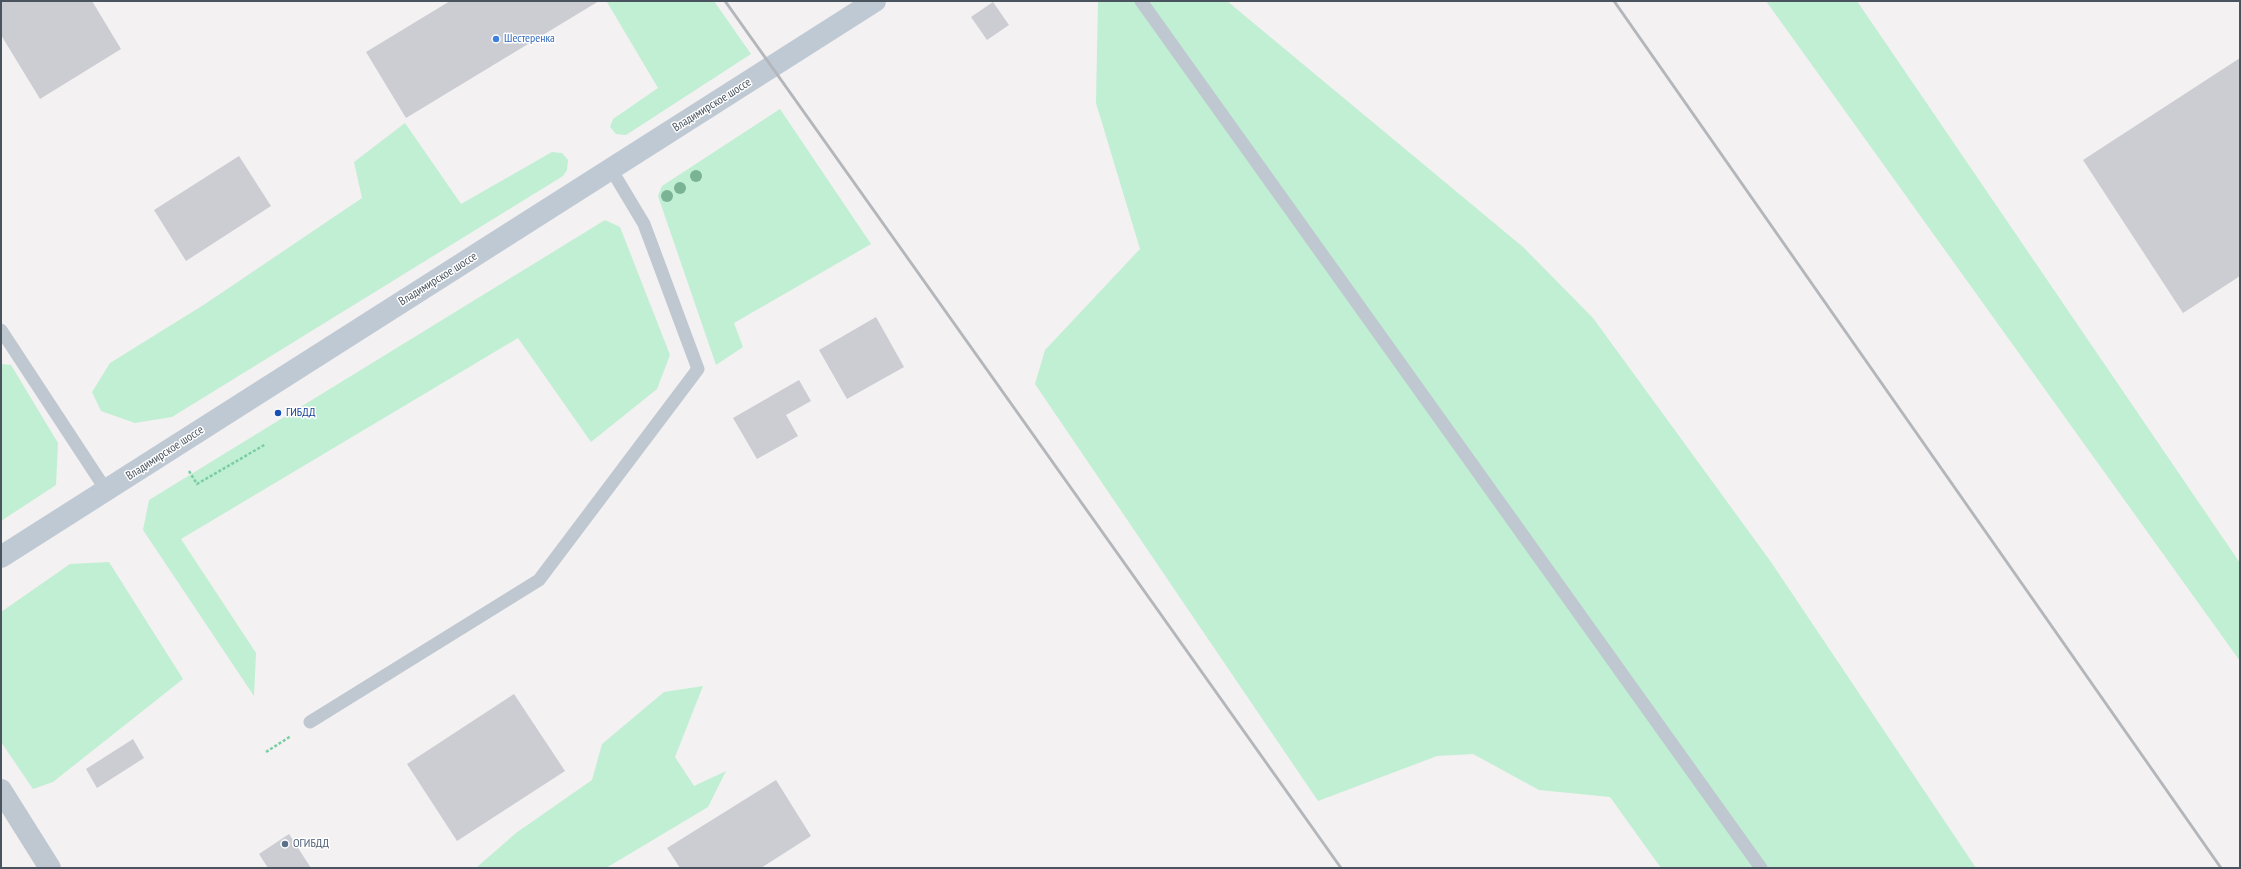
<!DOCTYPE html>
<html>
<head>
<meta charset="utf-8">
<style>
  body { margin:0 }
  #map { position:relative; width:2241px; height:869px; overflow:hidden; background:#f3f1f1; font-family:"PT Sans Narrow",sans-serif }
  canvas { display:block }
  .frame { position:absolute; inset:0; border:2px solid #49545f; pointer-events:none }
</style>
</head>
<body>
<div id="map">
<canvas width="2241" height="869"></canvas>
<div class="frame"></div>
</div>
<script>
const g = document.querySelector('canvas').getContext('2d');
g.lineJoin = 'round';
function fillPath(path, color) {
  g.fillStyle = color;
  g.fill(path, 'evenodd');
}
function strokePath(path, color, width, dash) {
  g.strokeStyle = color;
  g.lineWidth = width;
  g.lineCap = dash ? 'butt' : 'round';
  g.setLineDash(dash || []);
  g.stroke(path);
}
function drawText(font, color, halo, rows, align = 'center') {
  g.font = font + ' "PT Sans Narrow",sans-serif';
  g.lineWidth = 3;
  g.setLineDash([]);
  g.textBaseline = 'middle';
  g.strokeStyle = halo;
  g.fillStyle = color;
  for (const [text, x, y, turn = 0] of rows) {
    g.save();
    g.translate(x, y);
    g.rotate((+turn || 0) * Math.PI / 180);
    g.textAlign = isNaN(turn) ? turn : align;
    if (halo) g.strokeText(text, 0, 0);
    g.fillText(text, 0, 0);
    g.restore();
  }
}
const green = new Path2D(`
  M714,1l37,53 -125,81 -10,-1 -6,-7 3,-8 45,-31 -51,-86z
  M1098,1h129l296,246 70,71 178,244 205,306h-315l-51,-71 -71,-7 -66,-36 -36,2 -119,45 -283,-417 10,-34 95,-101 -44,-146z
  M1766,1h91l383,562v98z
  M780,109l91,135 -137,79 9,24 -27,18 -58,-169 4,-10z
  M405,123l56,81 91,-52 10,1 6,7 -1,10 -4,6 -391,241 -37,6 -34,-12 -9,-19 18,-29 95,-59 157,-106 -8,-36z
  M605,220l15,7 50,128 -13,34 -66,53 -73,-104 -337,201 75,114 -2,43 -111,-166 6,-30z
  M1,364l10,1 47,78 -2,42 -55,36z
  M109,562l74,117 -130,103 -20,7 -32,-47v-130l69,-48z
  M703,686l-28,71 19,29 32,-15 -18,36 -102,61h-130l40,-35 76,-53 10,-36 62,-52z`);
const building = new Path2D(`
  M1,1h91l29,48 -81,50 -39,-64z
  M450,1h149l-193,117 -40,-66z
  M993,2l16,23 -22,15 -16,-23z
  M2240,58v218l-57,37 -100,-153z
  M239,156l32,50 -85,55 -32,-51z
  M876,317l28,50 -57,32 -28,-49z
  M799,380l12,21 -25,14 12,21 -41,23 -24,-41z
  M514,694l51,77 -108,70 -50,-77z
  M133,739l11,19 -47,30 -11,-19z
  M776,780l35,56 -50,32h-81l-13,-20z
  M289,834l22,34h-43l-9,-14z`);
const path = new Path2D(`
  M189,471l8,13 69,-40
  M266,752l25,-16`);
const lane = new Path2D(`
  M1141,1l620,867
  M1,330l105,160
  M310,722l229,-142 159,-211 -54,-145 -33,-55`);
const street = new Path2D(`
  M1,790l49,78`);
const secondary = new Path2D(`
  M1,557l874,-556`);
const rail = new Path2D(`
  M725,1l616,867
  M1614,1l607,867`);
const trees = [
  [696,176],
  [680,188],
  [667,196]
];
const markers = [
  [496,39,4,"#3f7fe0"],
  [278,413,4,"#1a4fb4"],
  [285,844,4,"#5c6f8a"]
];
const shopNames = [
  ["Шестеренка",504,39]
];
const streetNames = [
  ["Владимирское шоссе",712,105,-32],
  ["Владимирское шоссе",438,279,-32],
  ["Владимирское шоссе",165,453,-33]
];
const transitNames = [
  ["ГИБДД",286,413]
];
const serviceNames = [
  ["ОГИБДД",293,844]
];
fillPath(green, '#c1efd3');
fillPath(building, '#cbcdd3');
strokePath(path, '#79cea4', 2.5, [3, 2]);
strokePath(lane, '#bfc8d0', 13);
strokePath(street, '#bfc8d0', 22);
strokePath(secondary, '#bfc9d4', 22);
strokePath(rail, '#b3b6bb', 3);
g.fillStyle = '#7bb397';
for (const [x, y] of trees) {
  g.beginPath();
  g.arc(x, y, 6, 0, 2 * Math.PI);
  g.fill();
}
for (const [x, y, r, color] of markers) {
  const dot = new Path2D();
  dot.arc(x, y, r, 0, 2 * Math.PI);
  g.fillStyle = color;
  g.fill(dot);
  strokePath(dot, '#fff', 1.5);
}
drawText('12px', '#366cbe', '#fff', shopNames, 'left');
drawText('12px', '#49545f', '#fff', streetNames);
drawText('12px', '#164399', '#fff', transitNames, 'left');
drawText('12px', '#4e5e75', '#fff', serviceNames, 'left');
</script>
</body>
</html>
